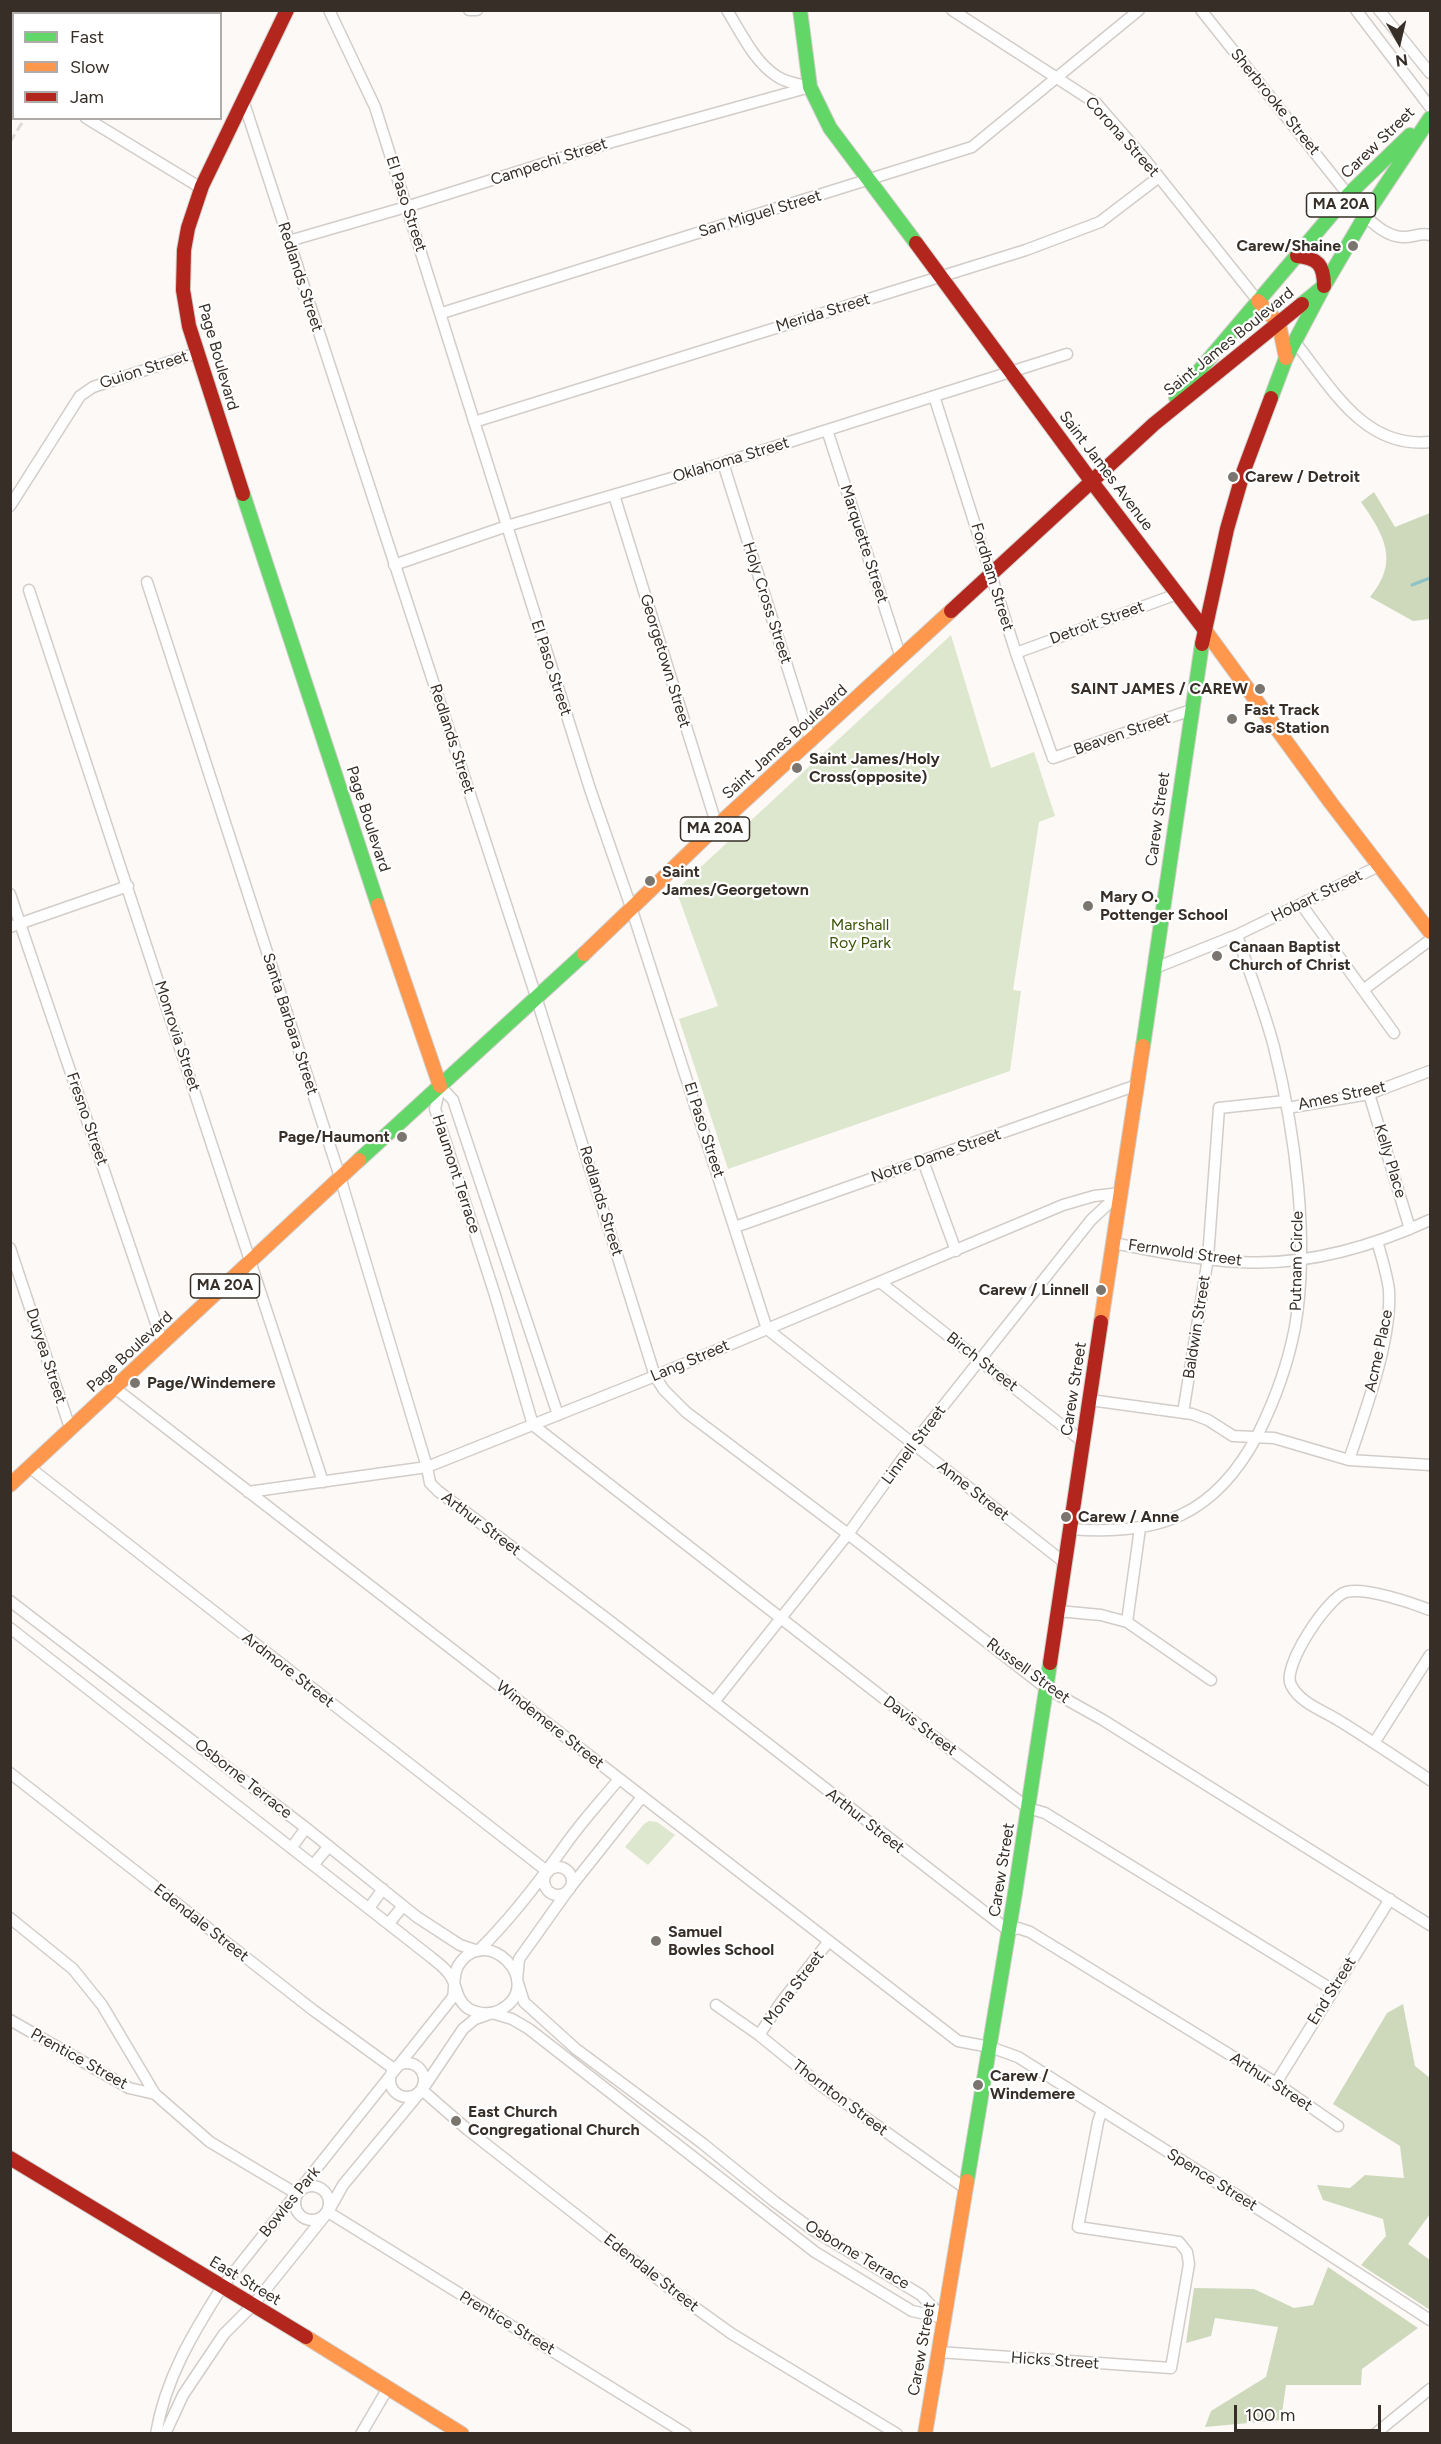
<!DOCTYPE html>
<html>
<head>
<meta charset="utf-8">
<style>
  body { margin:0 }
  #map { position:relative; width:1441px; height:2444px; overflow:hidden; background:#fcf9f7; font-family:Figtree,sans-serif }
  canvas { display:block }
  .frame { position:absolute; inset:0; border:12px solid #362e27; pointer-events:none }
  .legend { position:absolute; left:12px; top:12px; width:210px; height:108px; box-sizing:border-box; background:#fff; border:2px solid #afaba9; margin:0; padding:8px 10px; list-style:none; font-size:18px; color:#362e27 }
  .legend li { display:flex; align-items:center; gap:12px; height:30px }
  .legend b { width:30px; border:2px solid #afaba9 }
  .north { position:absolute; left:1369px; top:12px; width:60px; height:60px; -webkit-text-stroke:4px #fff; paint-order:stroke; rotate:172deg; font-size:16px; font-weight:700; line-height:24px; text-align:center; color:#362e27 }
  .north::after { content:''; display:block; margin:auto; width:21px; height:27px; background:#362e27; clip-path:polygon(50% 0,100% 100%,50% 72%,0 100%) }
  .scale { position:absolute; left:1234px; top:2405px; width:147px; height:27px; box-sizing:border-box; border:3px solid #362e27; border-top:0; padding-left:8px; font-size:18px; line-height:21px; white-space:nowrap; color:#362e27; -webkit-text-stroke:4px #fff; paint-order:stroke }
</style>
</head>
<body>
<div id="map">
<canvas width="1441" height="2444"></canvas>
<div class="frame"></div>
<ul class="legend">
<li><b style="height:8px;background:#63d668"></b>Fast</li>
<li><b style="height:8px;background:#ff974d"></b>Slow</li>
<li><b style="height:8px;background:#b3261e"></b>Jam</li>
</ul>
<div class="north">N</div>
<div class="scale">100 m</div>
</div>
<script>
const g = document.querySelector('canvas').getContext('2d');
g.lineJoin = 'round';
function fillPath(path, color) {
  g.fillStyle = color;
  g.fill(path, 'evenodd');
}
function strokePath(path, color, width, dash) {
  g.strokeStyle = color;
  g.lineWidth = width;
  g.lineCap = dash ? 'butt' : 'round';
  g.setLineDash(dash || []);
  g.stroke(path);
}
function drawText(font, color, halo, rows, align = 'center') {
  g.font = font + ' Figtree,sans-serif';
  g.lineWidth = 4.5;
  g.setLineDash([]);
  g.textBaseline = 'middle';
  g.strokeStyle = halo;
  g.fillStyle = color;
  for (const [text, x, y, turn = 0] of rows) {
    g.save();
    g.translate(x, y);
    g.rotate((+turn || 0) * Math.PI / 180);
    g.textAlign = isNaN(turn) ? turn : align;
    if (halo) g.strokeText(text, 0, 0);
    g.fillText(text, 0, 0);
    g.restore();
  }
}
const green = new Path2D(`
  M951,635l40,133 43,-16 21,64 -16,6 -26,168 8,1 -11,80 -282,98 -49,-150 39,-13 -42,-116z
  M649,1821l8,1 18,13 -27,30 -23,-18 19,-23z`);
const forest = new Path2D(`
  M1374,492l21,35 35,-14v106l-17,2 -43,-24c30,-36 14,-62 -9,-95z
  M1403,2004l12,62 15,12v136l-22,30 22,16v50l-69,-45 25,-29 -3,-17 -60,-19 -6,-15 33,3 15,-13 39,3 -4,-32 -67,-42 54,-91z
  M1328,2267l90,61 -56,41 -1,16h-75l-5,35 -76,7 6,-16 55,-34 12,-50 -63,-9 -4,18 -25,7 8,-55 60,1 40,19 19,-3z`);
const stream = new Path2D(`
  M1412,585l18,-7`);
const street = new Path2D(`
  M329,10l46,97 215,682 42,121 135,419 298,234
  M469,10h8
  M727,10c14,23 28,53 51,67 9,6 22,7 32,10
  M952,10l145,94 46,53 115,144
  M1201,10l164,206c10,9 22,20 37,21 10,1 19,-5 28,-2
  M1356,10l74,97
  M1379,10l51,63
  M10,71l4,2
  M244,103l288,881 123,392 9,14 22,22 162,122 198,154 57,32 327,205
  M86,118l115,70
  M289,241l117,-34 206,-65 198,-55
  M442,313l530,-166 167,-137
  M1295,342c36,45 69,107 135,100
  M934,396l82,257 37,105 138,-48
  M474,422l552,-172 74,-28 59,-45
  M827,430l74,228
  M723,463l88,279
  M614,495l103,331
  M10,506l70,-110 13,-9 104,-34
  M394,565l113,-39 216,-63 344,-109
  M147,582l193,595 87,290 3,16 8,8 173,131 398,309 9,-3 12,4 246,151 62,43
  M29,590l294,892
  M1016,653l161,-59
  M10,894l153,450
  M1301,904l93,129
  M10,927l118,-41
  M1155,968l82,-33 142,-69
  M1363,990l67,-50
  M440,1086l13,14 105,315
  M440,1087l-5,22 60,186 38,130 367,286 128,97 17,5 288,177
  M1369,1094l41,135
  M1287,1108l82,-14 61,-23
  M923,1161l33,90
  M735,1227l402,-142
  M1113,1243c42,8 85,17 127,19 66,4 131,-15 190,-42
  M10,1248l60,180
  M880,1282l203,160
  M116,1389l842,652 32,6 28,10 261,165 151,98
  M1090,1400l102,14 16,6 25,16 41,2 75,22 81,5
  M1183,1413l25,-155 11,-150 66,-7
  M1349,1460c16,-49 43,-119 40,-170 -2,-16 -7,-32 -12,-49
  M29,1467l519,405
  M248,1492l179,-25 228,-91 408,-171 31,-9 27,-3
  M1070,1529c89,7 145,-13 188,-95 17,-34 30,-70 37,-107 15,-86 0,-196 -21,-280 -10,-38 -25,-75 -37,-112
  M10,1601l296,227 111,89 43,28 18,6c33,-32 61,-69 88,-107 16,-23 35,-43 53,-65
  M1430,1610c-18,-7 -64,-23 -84,-18 -18,5 -65,75 -55,93 9,18 31,25 47,35 31,19 62,40 92,60
  M1058,1611l43,4 26,7 84,58
  M1127,1622l13,-94
  M10,1628l422,330c6,5 13,10 17,16 9,11 6,26 20,35 10,5 21,6 31,1 48,-25 -14,-90 -42,-44 -5,9 -3,21 -5,31l-231,290c-29,46 -57,92 -66,147
  M714,1702l134,-168 65,-90 178,-224 29,-27
  M1374,1743l56,-88
  M10,1773l303,237 81,59
  M642,1797l-73,92 -50,70 -2,21 7,22 52,47 126,94 73,59 38,28 108,65 22,23
  M292,1847l14,-19
  M314,1864l15,-18
  M544 1881a14 14 0 1 1 28 0a14 14 0 1 1-28 0Z
  M369,1908l14,-19
  M10,1918l63,51 29,36 53,89
  M389,1923l14,-17
  M716,2005l43,30 64,52 143,102
  M10,2020l119,68 26,6 55,48 87,52
  M759,2035l23,-34 47,-60
  M390 2080a17 17 0 1 1 34 0a17 17 0 1 1-34 0Z
  M1276,2083l114,-184
  M422,2090l46,40 218,171 46,33 165,100
  M295 2203a17 17 0 1 1 34 0a17 17 0 1 1-34 0Z
  M328,2212l358,222
  M938,2352l233,16 18,-104 -2,-12 -8,-10 -101,-15 20,-105 4,-12
  M165,2434l18,-39 41,-61 30,-30 74,-92 15,-27 79,-95 41,-61 12,-10 17,-6 20,6 17,10 286,223 97,59 32,7
  M361,2434l27,-46
  M1375,2434l55,-45`);
const fast = new Path2D(`
  M800,10l10,77 20,41 86,115
  M1302,304l22,-18 41,-70 65,-98
  M1176,398l173,-204 61,-59
  M1271,398l15,-40 37,-70
  M243,494l135,411
  M1143,1046l59,-402
  M359,1160l225,-206
  M967,2181l48,-288 35,-230`);
const slow = new Path2D(`
  M1258,301l21,23 7,34
  M1204,629l127,174 99,129
  M378,905l62,181
  M584,954l133,-128 234,-215
  M1101,1322l42,-276
  M10,1485l349,-325
  M306,2337l156,97
  M925,2434l42,-253`);
const jam = new Path2D(`
  M916,243l176,239 112,147
  M1297,256c21,2 27,9 27,30
  M243,494l-54,-168 -6,-36 1,-40 4,-22 14,-42 85,-176
  M951,611l203,-187 148,-120
  M1202,644l25,-115 17,-59 27,-72
  M1050,1663l51,-341
  M10,2158l296,179`);
const rail = new Path2D(`
  M26,14v-4
  M92,14l2,-4
  M10,102l4,-10
  M10,142l15,-24`);
const markers = [
  [1353,246,6,"#7b7570"],
  [1233,477,6,"#7b7570"],
  [1260,689,6,"#7b7570"],
  [1232,719,6,"#7b7570"],
  [797,768,6,"#7b7570"],
  [650,881,6,"#7b7570"],
  [1088,906,6,"#7b7570"],
  [1217,956,6,"#7b7570"],
  [402,1137,6,"#7b7570"],
  [1101,1290,6,"#7b7570"],
  [135,1383,6,"#7b7570"],
  [1066,1517,6,"#7b7570"],
  [656,1941,6,"#7b7570"],
  [978,2085,6,"#7b7570"],
  [456,2121,6,"#7b7570"]
];
const shields = [
  [1341,205,69],
  [715,829,69],
  [225,1286,69]
];
const shieldNames = [
  ["MA 20A",1341,205],
  ["MA 20A",715,829],
  ["MA 20A",225,1286]
];
const streetNames = [
  ["Sherbrooke Street",1275,102,51],
  ["Corona Street",1122,137,48],
  ["Carew Street",1378,143,-44],
  ["Campechi Street",549,162,-18],
  ["El Paso Street",406,204,72],
  ["San Miguel Street",760,214,-17],
  ["Redlands Street",300,277,72],
  ["Merida Street",823,313,-17],
  ["Saint James Boulevard",1229,342,-39],
  ["Page Boulevard",218,357,74],
  ["Guion Street",144,370,-18],
  ["Oklahoma Street",731,460,-17],
  ["Saint James Avenue",1106,471,53],
  ["Marquette Street",864,544,72],
  ["Fordham Street",992,577,73],
  ["Holy Cross Street",767,603,72],
  ["Detroit Street",1097,623,-20],
  ["Georgetown Street",665,661,73],
  ["El Paso Street",551,668,72],
  ["Beaven Street",1122,734,-19],
  ["Redlands Street",452,739,72],
  ["Saint James Boulevard",785,742,-42],
  ["Page Boulevard",368,819,72],
  ["Carew Street",1158,819,-82],
  ["Hobart Street",1317,896,-26],
  ["Santa Barbara Street",290,1024,72],
  ["Monrovia Street",177,1036,72],
  ["Ames Street",1342,1096,-12],
  ["Fresno Street",87,1119,71],
  ["El Paso Street",704,1130,72],
  ["Notre Dame Street",936,1156,-19],
  ["Kelly Place",1390,1161,73],
  ["Haumont Terrace",456,1174,72],
  ["Redlands Street",601,1201,73],
  ["Fernwold Street",1185,1253,8],
  ["Putnam Circle",1297,1261,-89],
  ["Baldwin Street",1197,1327,-81],
  ["Acme Place",1379,1351,-78],
  ["Page Boulevard",130,1352,-43],
  ["Duryea Street",46,1356,72],
  ["Lang Street",690,1361,-23],
  ["Birch Street",982,1362,38],
  ["Carew Street",1074,1389,-81],
  ["Linnell Street",914,1445,-53],
  ["Anne Street",973,1491,38],
  ["Arthur Street",481,1524,37],
  ["Ardmore Street",288,1670,38],
  ["Russell Street",1028,1671,36],
  ["Windemere Street",550,1725,38],
  ["Davis Street",920,1726,37],
  ["Osborne Terrace",243,1779,38],
  ["Arthur Street",865,1821,38],
  ["Carew Street",1002,1870,-81],
  ["Edendale Street",201,1923,38],
  ["Mona Street",794,1988,-53],
  ["End Street",1332,1991,-58],
  ["Prentice Street",79,2059,29],
  ["Arthur Street",1271,2082,33],
  ["Thornton Street",840,2098,37],
  ["Spence Street",1212,2180,32],
  ["Bowles Park",290,2202,-51],
  ["Osborne Terrace",857,2255,31],
  ["Edendale Street",651,2273,38],
  ["East Street",245,2281,31],
  ["Prentice Street",507,2323,31],
  ["Carew Street",922,2349,-80],
  ["Hicks Street",1055,2361,4]
];
const poiNames = [
  ["Carew/Shaine",1341,246,"right"],
  ["Carew / Detroit",1245,477],
  ["SAINT JAMES / CAREW",1248,689,"right"],
  ["Fast Track",1244,710],
  ["Gas Station",1244,728],
  ["Saint James/Holy",809,759],
  ["Cross(opposite)",809,777],
  ["Saint",662,872],
  ["James/Georgetown",662,890],
  ["Mary O.",1100,897],
  ["Pottenger School",1100,915],
  ["Canaan Baptist",1229,947],
  ["Church of Christ",1229,965],
  ["Page/Haumont",390,1137,"right"],
  ["Carew / Linnell",1089,1290,"right"],
  ["Page/Windemere",147,1383],
  ["Carew / Anne",1078,1517],
  ["Samuel",668,1932],
  ["Bowles School",668,1950],
  ["Carew /",990,2076],
  ["Windemere",990,2094],
  ["East Church",468,2112],
  ["Congregational Church",468,2130]
];
const parkNames = [
  ["Marshall",860,925],
  ["Roy Park",860,943]
];
fillPath(green, '#dde7cd');
fillPath(forest, '#ced9bc');
strokePath(stream, '#8fc2c5', 3);
strokePath(street, '#d2cdc9', 13);
strokePath(fast, '#d2cdc9', 16);
strokePath(slow, '#d2cdc9', 16);
strokePath(jam, '#d2cdc9', 16);
strokePath(street, '#fffefe', 10);
strokePath(fast, '#63d668', 14);
strokePath(slow, '#ff974d', 14);
strokePath(jam, '#b3261e', 14);
strokePath(rail, '#dedddc', 3, [9, 4.5]);
for (const [x, y, r, color] of markers) {
  const dot = new Path2D();
  dot.arc(x, y, r, 0, 2 * Math.PI);
  g.fillStyle = color;
  g.fill(dot);
  strokePath(dot, '#fff', 2);
}
for (const [x, y, w] of shields) {
  const box = new Path2D();
  box.roundRect(x - w / 2, y - 12, w, 24, 4.5);
  g.fillStyle = '#fff';
  g.fill(box);
  strokePath(box, '#362e27', 1.5);
}
drawText('bold 15px', '#362e27', null, shieldNames);
drawText('16px', '#362e27', '#fff', streetNames);
drawText('bold 16px', '#362e27', '#fff', poiNames, 'left');
drawText('16px', '#3b5506', '#fff', parkNames);
</script>
</body>
</html>
